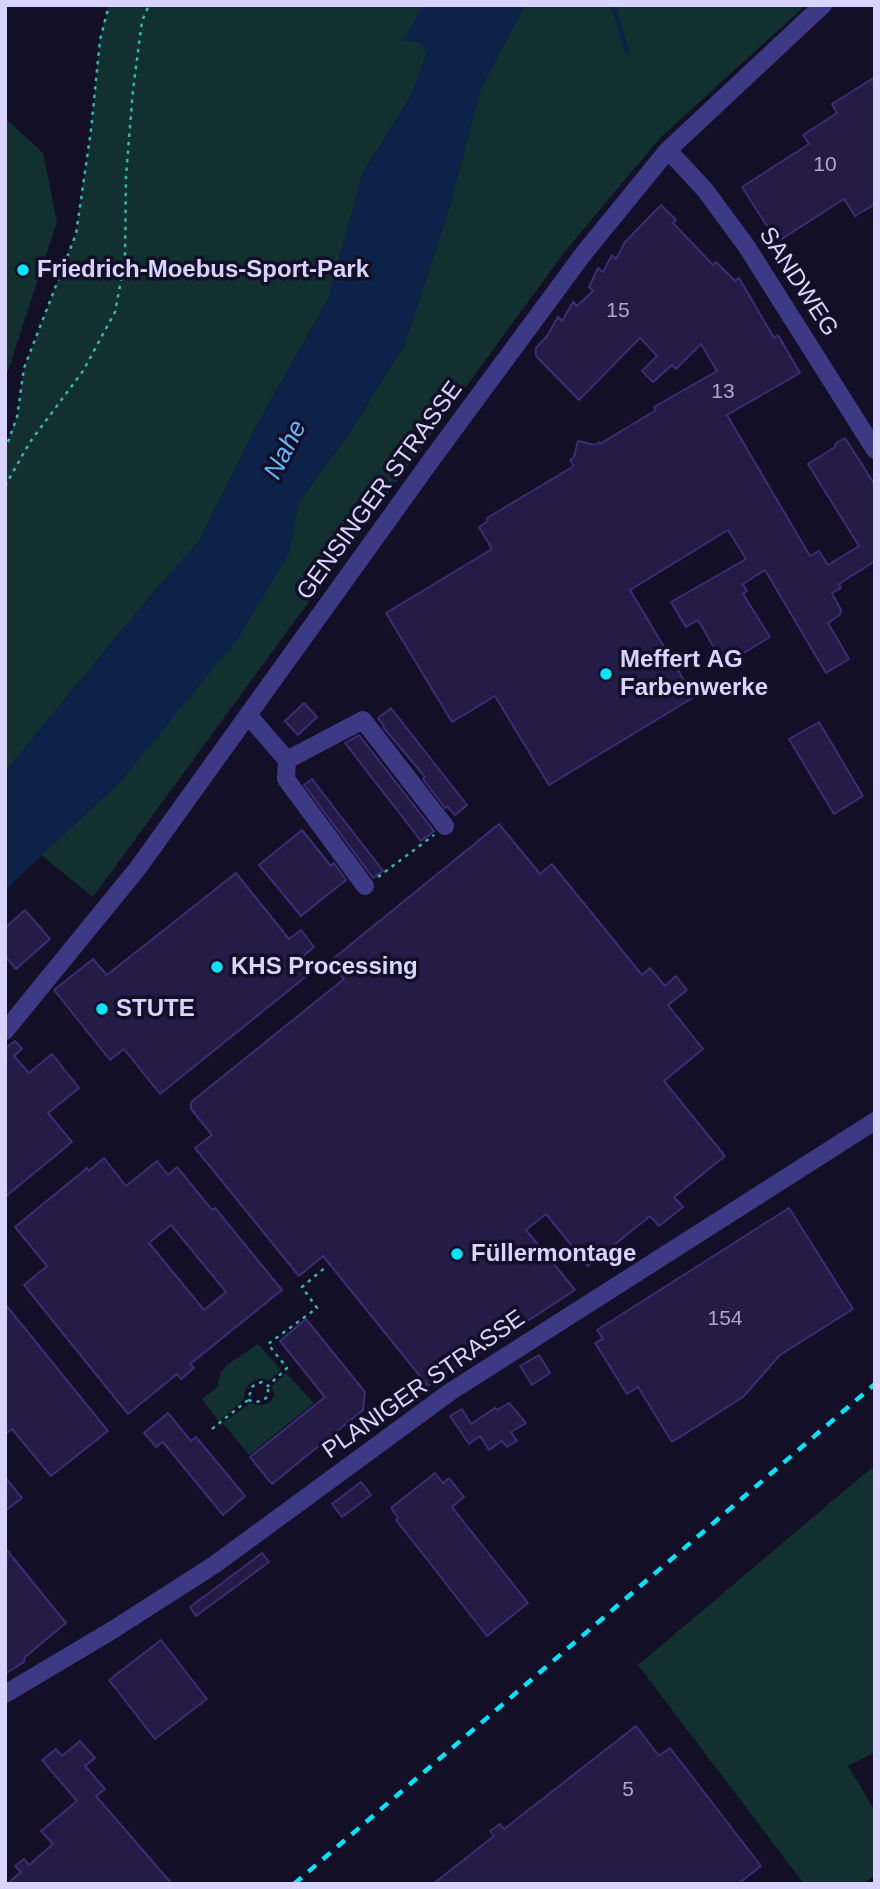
<!DOCTYPE html>
<html>
<head>
<meta charset="utf-8">
<style>
  body { margin:0 }
  #map { position:relative; width:880px; height:1889px; overflow:hidden; background:#130f26; font-family:Helvetica,sans-serif }
  canvas { display:block }
  .frame { position:absolute; inset:0; border:7px solid #d9d4ff; pointer-events:none }
</style>
</head>
<body>
<div id="map">
<canvas width="880" height="1889"></canvas>
<div class="frame"></div>
</div>
<script>
const g = document.querySelector('canvas').getContext('2d');
g.lineJoin = 'round';
function fillPath(path, color) {
  g.fillStyle = color;
  g.fill(path, 'evenodd');
}
function strokePath(path, color, width, dash) {
  g.strokeStyle = color;
  g.lineWidth = width;
  g.lineCap = dash ? 'butt' : 'round';
  g.setLineDash(dash || []);
  g.stroke(path);
}
function drawText(font, color, halo, rows, align = 'center') {
  g.font = font + ' Helvetica,sans-serif';
  g.lineWidth = 7;
  g.setLineDash([]);
  g.textBaseline = 'middle';
  g.strokeStyle = halo;
  g.fillStyle = color;
  for (const [text, x, y, turn = 0] of rows) {
    g.save();
    g.translate(x, y);
    g.rotate((+turn || 0) * Math.PI / 180);
    g.textAlign = isNaN(turn) ? turn : align;
    if (halo) g.strokeText(text, 0, 0);
    g.fillText(text, 0, 0);
    g.restore();
  }
}
const green = new Path2D(`
  M109,5h315l-20,35 16,2 7,11 -15,41 -49,79 -35,126 -76,135 -53,107 -57,65 -137,166v-322l12,-33 7,-49 52,-134 15,-104 9,-90z
  M525,5h281l-145,132 -95,113 -473,647 -52,-42 81,-75 167,-227 10,-52 49,-66 56,-90 44,-133 32,-122z
  M5,118l38,35 14,69 -52,158z
  M258,1344l23,26 -12,11 -7,-3c-12,3 -18,9 -18,21l-25,23 -17,-23 15,-12 4,-15 7,-8z
  M286,1373l28,30 -65,52 -26,-32 27,-20c10,4 21,3 24,-8l-2,-9z
  M875,1465v287l-27,14 27,45v65l-13,8h-58l-166,-219z`);
const water = new Path2D(`
  M424,5h101l-45,85 -32,122 -44,133 -56,90 -49,66 -10,52 -50,84 -117,143 -117,110v-118l137,-166 57,-65 53,-107 76,-135 35,-126 49,-79 15,-41 -7,-11 -17,-2z`);
const stream = new Path2D(`
  M613,5l14,47`);
const building = new Path2D(`
  M875,77v127l-20,12 -11,-17 -67,43 -35,-55 67,-43 -6,-9 34,-22 -5,-9z
  M661,205l15,15 -3,3 40,42 3,-3 19,19 4,-3 35,60 4,-3 22,38 -73,42 83,141 9,-5 9,14 31,-19 -51,-82 27,-17 1,-4 9,-5 30,47v76l-36,23 2,4 -9,5 9,17 -1,5 -12,8 21,36 -23,14 -61,-103 -22,14 4,7 -4,3 27,43 -46,28 -26,-45 -12,7 -15,-25 75,-43 -18,-29 -98,60 64,107 -145,88 -54,-89 -43,26 -66,-109 106,-64 -13,-22 9,-6 -1,-3 87,-52 -4,-6 4,-3 4,-16 17,4 4,-3 1,2 56,-34 -2,-3 63,-36 -16,-27 -25,25 -4,-4 -19,17 -11,-11 15,-15 -17,-18 -61,62 -43,-44v-8l11,-12 11,-19 4,4 11,-19 4,4 16,-15 -4,-4 9,-19 5,4 9,-17 4,4 9,-17z
  M304,703l13,14 -19,18 -13,-14z
  M391,708l76,97 -12,10 -8,-9 -2,2 -22,-29 2,-2 -42,-50 1,-1 -6,-8z
  M819,722l44,74 -29,18 -45,-75z
  M359,735l75,96 -13,10 -76,-98z
  M312,779l71,92 -10,7 -69,-93z
  M499,824l41,50 12,-10 90,111 8,-7 15,18 11,-10 11,14 -19,15 35,44 -39,32 61,75 -51,41 9,10 -24,19 -9,-10 -62,50 -42,-52 -20,16 49,60 -147,96 -105,-130 -24,20 -104,-128 17,-13 -21,-26v-7l153,-123 -9,-11 5,-3 -6,-7z
  M302,830l29,36 3,-3 12,17 -45,36 -42,-51z
  M236,873l53,66 12,-9 13,17 -11,9 11,14 -154,124 -36,-45 -14,11 -56,-70 39,-31 14,16z
  M25,910l25,29 -34,30 -11,-13v-28z
  M15,1041l7,8 -8,7 15,17 23,-19 27,34 -31,25 24,29 -67,55v-152l2,2z
  M104,1158l22,28 31,-25 11,14 9,-8 35,43 3,-2 67,82 -92,74 4,4 -13,11 -4,-5 -49,40 -104,-129 23,-19 -32,-39 72,-59 2,3zM171,1225l55,67 -22,18 -55,-67z
  M789,1208l64,101 -73,46 -37,42 -71,45 -34,-55 -11,7 -32,-51 8,-4 -6,-9z
  M5,1304l103,127 -57,45 -39,-47 -7,5z
  M306,1319l59,73 -2,18 -91,74 -22,-27 75,-60 -45,-56z
  M539,1355l11,18 -18,12 -12,-19z
  M509,1403l17,20 -15,9 6,9 -10,6 -5,-6 -13,9 -9,-14 -11,8 -19,-28 12,-7 9,15 24,-16 2,2z
  M168,1413l23,28 5,-4 49,59 -22,19 -60,-73 -7,5 -12,-14z
  M435,1473l8,10 6,-5 15,19 -12,10 76,96 -41,33 -91,-116 2,-2 -7,-10z
  M5,1477l17,21 -17,13z
  M361,1482l10,13 -29,22 -10,-13z
  M5,1548l61,75 -41,34 -1,5 -19,12z
  M262,1553l7,9 -73,54 -6,-9z
  M161,1640l46,59 -52,40 -46,-59z
  M636,1726l23,30 11,-8 91,118 -23,18h-305l61,-48 -4,-5 10,-7 4,5z
  M80,1741l15,17 -10,8 20,23 -9,7 76,88h-165l14,-12 -6,-6 9,-7 5,6 24,-21 -12,-13 36,-30 -35,-41 14,-11 6,7z`);
const path = new Path2D(`
  M5,450l12,-33 7,-49 52,-134 15,-104 9,-90 9,-35
  M5,486l25,-44 53,-71 32,-59 10,-53 1,-83 7,-86 9,-69 7,-16
  M378,877l56,-42
  M248,1400c9,3 14,2 20,-4v-9
  M212,1429l36,-29 4,-13 4,-3 6,-2 6,4 19,-18 -19,-24 49,-36 -15,-21 25,-21`);
const minor = new Path2D(`
  M668,150l37,40 42,57 128,203
  M248,715l39,45 -1,19 79,107
  M287,760l76,-40 82,106
  M5,1031l133,-163 294,-409 152,-206 84,-103 155,-145
  M5,1694l106,-63 103,-66 236,-173 425,-271`);
const rail = new Path2D(`
  M294,1884l581,-500`);
const markers = [
  [23,270,7,"#00e5ff"],
  [606,674,7,"#00e5ff"],
  [217,967,7,"#00e5ff"],
  [102,1009,7,"#00e5ff"],
  [457,1254,7,"#00e5ff"]
];
const numberNames = [
  ["10",825,165],
  ["15",618,311],
  ["13",723,392],
  ["154",725,1319],
  ["5",628,1790]
];
const poiNames = [
  ["Friedrich-Moebus-Sport-Park",37,270],
  ["Meffert AG",620,660],
  ["Farbenwerke",620,688],
  ["KHS Processing",231,967],
  ["STUTE",116,1009],
  ["Füllermontage",471,1254]
];
const streetNames = [
  ["SANDWEG",798,282,57],
  ["GENSINGER STRASSE",380,491,-54],
  ["PLANIGER STRASSE",424,1385,-35]
];
const waterNames = [
  ["Nahe",286,450,-63]
];
fillPath(green, '#12302f');
fillPath(water, '#0c2248');
strokePath(stream, '#0c2248', 4.5);
fillPath(building, '#241b47');
strokePath(building, '#3b2d73', 2);
strokePath(path, '#2fb8b0', 2.5, [3.5, 5]);
strokePath(minor, '#3d3a85', 18);
strokePath(rail, '#00e5ff', 4.5, [10, 9]);
for (const [x, y, r, color] of markers) {
  const dot = new Path2D();
  dot.arc(x, y, r, 0, 2 * Math.PI);
  g.fillStyle = color;
  g.fill(dot);
  strokePath(dot, '#130f26', 2.5);
}
drawText('21px', '#aca6d1', null, numberNames);
drawText('bold 24px', '#d9d4ff', '#130f26', poiNames, 'left');
drawText('24px', '#d9d4ff', '#130f26', streetNames);
drawText('italic 26px', '#62b6ff', '#130f26', waterNames);
</script>
</body>
</html>
